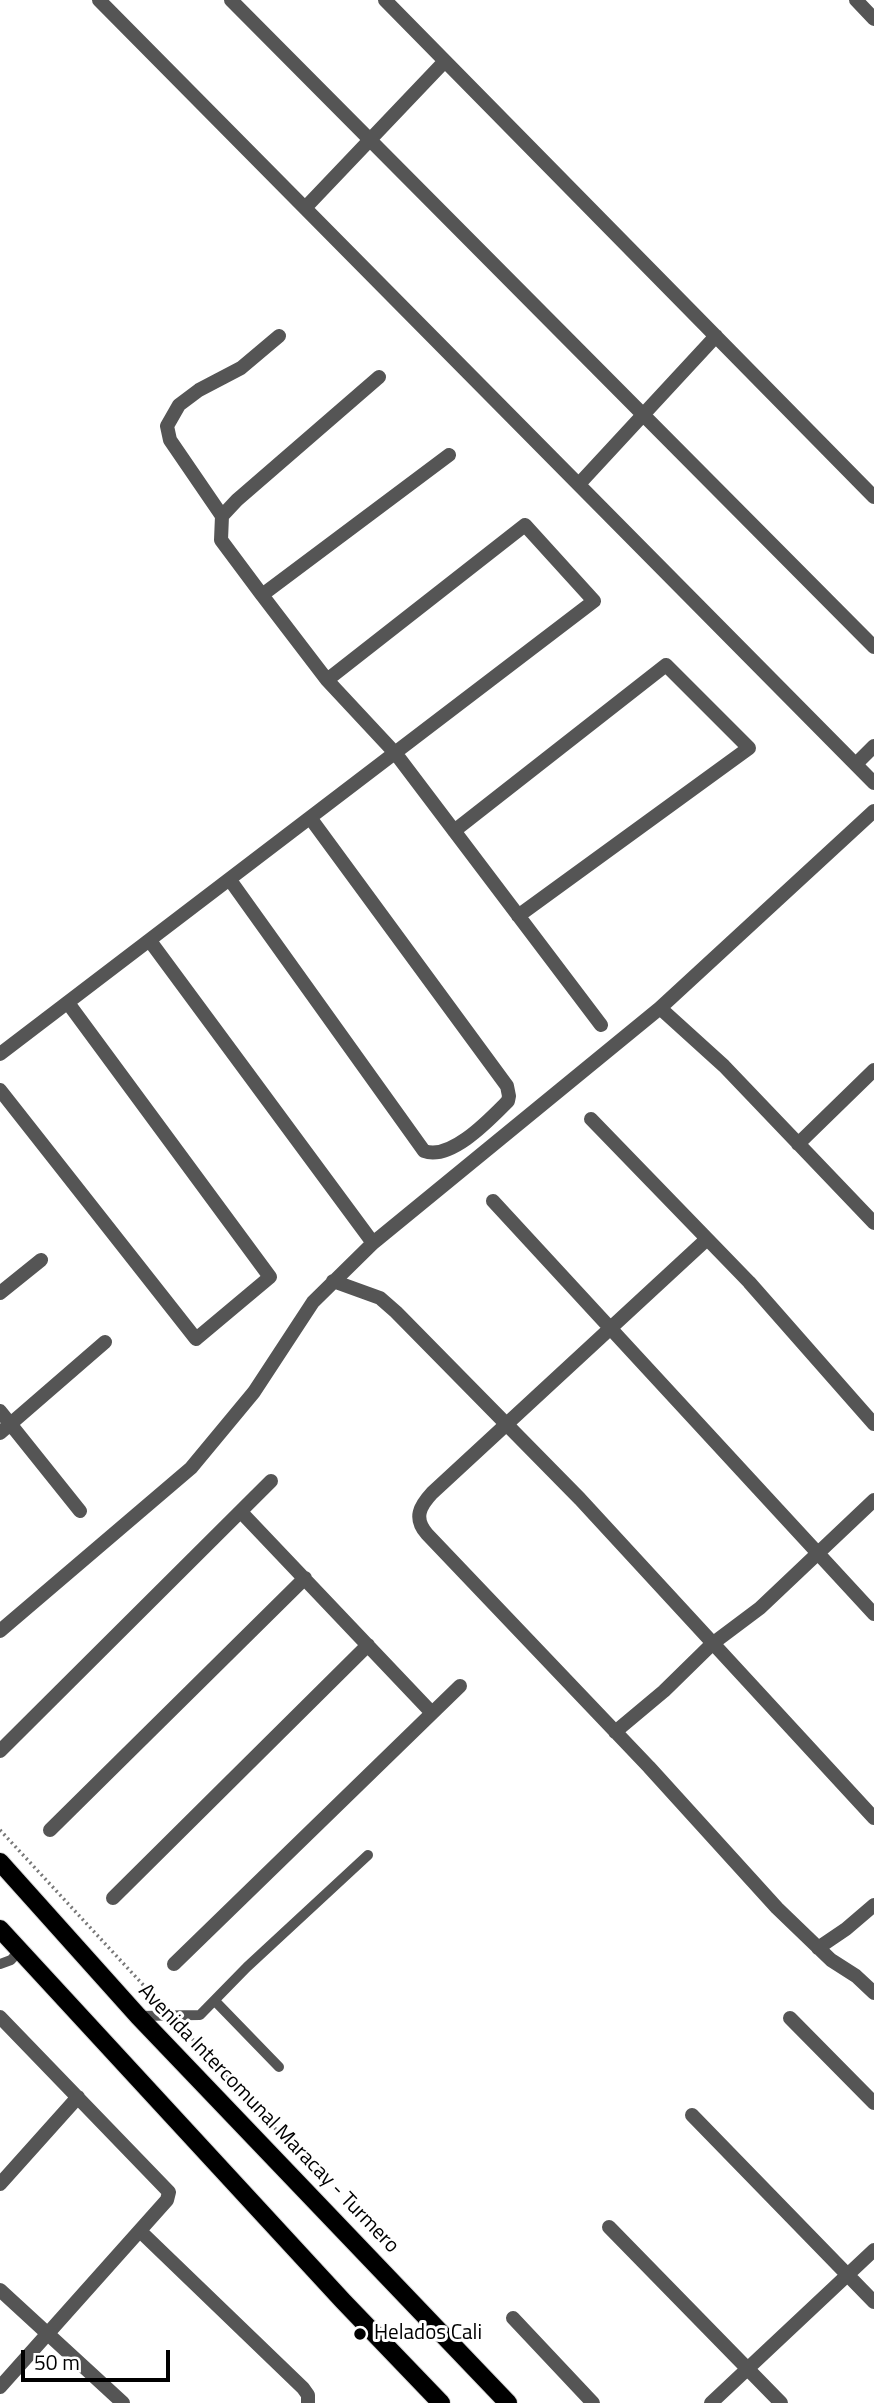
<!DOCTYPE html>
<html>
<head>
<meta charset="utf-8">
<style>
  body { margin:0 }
  #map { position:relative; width:874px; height:2403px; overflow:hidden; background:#fff; font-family:"Titillium Web",sans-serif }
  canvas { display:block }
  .scale { position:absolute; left:21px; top:2350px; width:149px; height:32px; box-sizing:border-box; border:4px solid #000; border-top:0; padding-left:9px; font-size:21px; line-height:24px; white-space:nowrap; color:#000; -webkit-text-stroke:5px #fff; paint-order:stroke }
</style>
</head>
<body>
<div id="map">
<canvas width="874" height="2403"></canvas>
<div class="scale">50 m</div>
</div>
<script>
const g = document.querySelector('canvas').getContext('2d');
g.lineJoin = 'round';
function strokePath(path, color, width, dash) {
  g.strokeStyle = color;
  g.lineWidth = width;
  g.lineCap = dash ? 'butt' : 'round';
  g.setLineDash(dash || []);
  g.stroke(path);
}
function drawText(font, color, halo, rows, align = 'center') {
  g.font = font + ' "Titillium Web",sans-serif';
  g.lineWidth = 6;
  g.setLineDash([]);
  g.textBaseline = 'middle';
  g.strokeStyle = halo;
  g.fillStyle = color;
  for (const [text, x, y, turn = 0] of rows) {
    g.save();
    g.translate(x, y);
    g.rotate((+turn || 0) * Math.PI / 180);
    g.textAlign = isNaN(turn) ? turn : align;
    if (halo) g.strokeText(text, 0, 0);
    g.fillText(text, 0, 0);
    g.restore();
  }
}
const path = new Path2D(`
  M0,1830l159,172
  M185,2031l123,133`);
const service = new Path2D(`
  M0,1964l11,-4 9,-10
  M215,2001l64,66
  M139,2016l61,-1 47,-48 121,-112`);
const minor = new Path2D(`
  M99,0l775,783
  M231,0l643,647
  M385,0l489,497
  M856,0l18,19
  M305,208l140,-147
  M449,455l-187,140 65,85 69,74 205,271
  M579,484l137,-148
  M222,516l-52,-76 -3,-14 12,-21 20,-15 42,-22 38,-32
  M262,595l-41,-55 1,-24 15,-16 142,-123
  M856,764l18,-18
  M454,831l212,-166 83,83 -231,168
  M230,880l194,271c27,10 66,-32 84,-50l1,-5 -2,-10 -196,-267
  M150,941l223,302
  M660,1008l64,58 150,157
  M0,1054l594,-453 -69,-76 -198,155
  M0,1090l196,249 74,-62 -202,-274
  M591,1119l158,163 125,142
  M798,1144l76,-74
  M493,1201l381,413
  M707,1239l-275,254c-12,13 -19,25 -5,41l222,233 128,141 54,52 25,16 18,17
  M333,1281l47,17 16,14 184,187 294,319
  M0,1293l41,-33
  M0,1411l80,100
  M0,1433l105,-91
  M241,1512l191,201
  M0,1631l191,-163 63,-76 59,-90 60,-59 287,-235 214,-197
  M615,1732l49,-41 48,-47 48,-36 114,-108
  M0,1751l271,-270
  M50,1830l255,-252
  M113,1898l255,-253
  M818,1948l28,-19 28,-24
  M174,1964l286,-278
  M0,2017l169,175 -2,8 -167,187
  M790,2018l84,85
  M692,2115l182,187
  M0,2184l78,-87
  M609,2227l172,176
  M140,2231l163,157 5,7v8
  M0,2290l123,113
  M513,2318l80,85
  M711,2403l163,-153`);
const primary = new Path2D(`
  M0,1862l138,154 370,387
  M0,1929l343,372 98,102`);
const markers = [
  [360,2334,7,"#000"]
];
const streetNames = [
  ["Avenida Intercomunal Maracay - Turmero",268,2119,46]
];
const poiNames = [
  ["Helados Cali",374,2334]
];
strokePath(primary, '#dbdbdb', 20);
strokePath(path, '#777', 3.5, [2, 3.5]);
strokePath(service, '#555', 10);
strokePath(minor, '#555', 14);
strokePath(primary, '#000', 18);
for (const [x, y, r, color] of markers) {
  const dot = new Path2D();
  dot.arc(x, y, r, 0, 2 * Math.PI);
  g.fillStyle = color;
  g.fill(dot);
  strokePath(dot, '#fff', 2.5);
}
drawText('21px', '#000', '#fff', streetNames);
drawText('21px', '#000', '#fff', poiNames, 'left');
</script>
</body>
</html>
